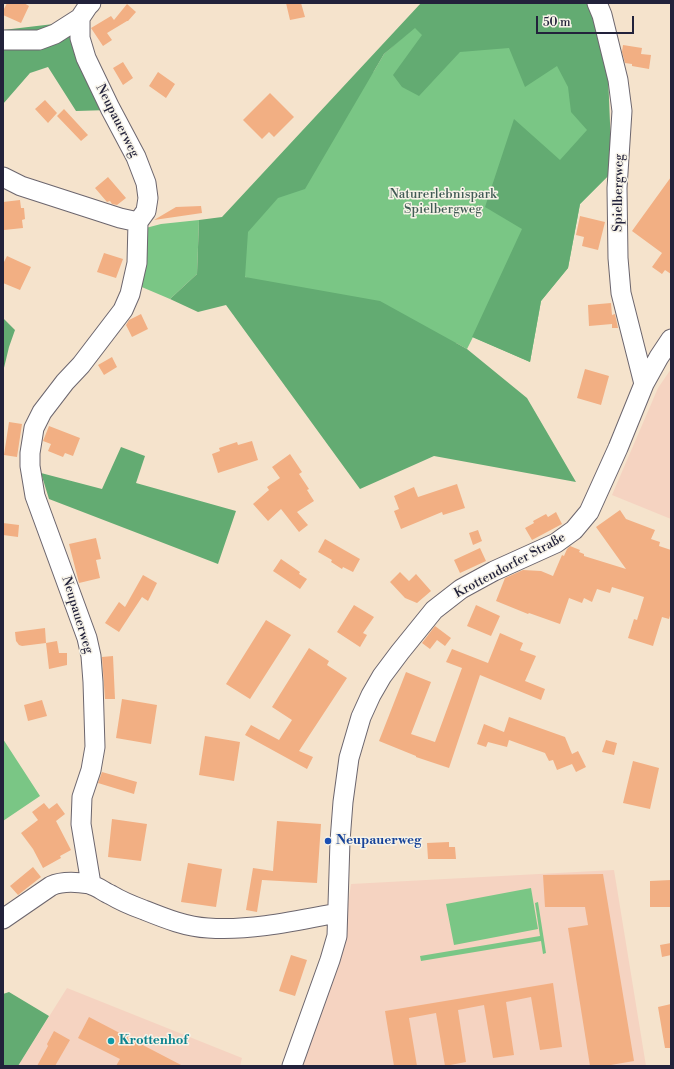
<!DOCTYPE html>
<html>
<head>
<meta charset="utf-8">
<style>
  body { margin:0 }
  #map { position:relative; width:674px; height:1069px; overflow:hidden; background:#f5e3cc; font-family:"Libre Bodoni",serif }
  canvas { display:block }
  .frame { position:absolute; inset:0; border:4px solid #22223b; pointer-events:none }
  .scale { position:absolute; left:536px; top:16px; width:98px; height:18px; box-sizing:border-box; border:2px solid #22223b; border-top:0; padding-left:5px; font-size:12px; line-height:14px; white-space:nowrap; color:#22223b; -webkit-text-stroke:3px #f7f3e8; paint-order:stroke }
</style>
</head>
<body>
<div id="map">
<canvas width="674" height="1069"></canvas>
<div class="frame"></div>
<div class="scale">50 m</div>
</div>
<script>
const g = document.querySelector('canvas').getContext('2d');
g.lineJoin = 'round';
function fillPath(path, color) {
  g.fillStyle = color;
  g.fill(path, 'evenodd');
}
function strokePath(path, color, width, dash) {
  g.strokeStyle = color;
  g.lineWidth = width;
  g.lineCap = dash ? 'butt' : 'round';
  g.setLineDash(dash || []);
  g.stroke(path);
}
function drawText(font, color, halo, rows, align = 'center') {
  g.font = font + ' "Libre Bodoni",serif';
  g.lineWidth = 3;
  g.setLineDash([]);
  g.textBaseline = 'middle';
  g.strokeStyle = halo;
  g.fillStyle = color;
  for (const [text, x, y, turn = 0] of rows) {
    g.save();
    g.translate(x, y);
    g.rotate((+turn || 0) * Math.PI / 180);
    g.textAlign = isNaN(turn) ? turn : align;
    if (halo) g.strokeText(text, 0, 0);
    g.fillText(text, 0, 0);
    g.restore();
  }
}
const built = new Path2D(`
  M671,369v150l-59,-24 46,-107z
  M614,870l32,196h-344l40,-121 9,-61z
  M67,988l175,70 -2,8h-222z`);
const green = new Path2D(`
  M562,3l50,169 -32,32 -12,64 -27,33 -11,61 -57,-25 -6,12 -11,-6 -119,-5 -96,-64 3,-47 130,-156 10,-17 36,-32z
  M199,220l-2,54 -27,25 -33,-14 5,-56 19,-5z
  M3,739l37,57 -37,25z
  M531,888l7,41 -84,16 -8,-41z
  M538,902l8,51 -3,1 -2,-13 -120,20 -1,-5 120,-20 -5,-33z`);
const forest = new Path2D(`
  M421,3h173l12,22 6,147 -32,32 -12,64 -27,33 -11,61 -58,-25 50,-108 -37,-22 29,-88 46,41 27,-30 -16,-18 -3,-25 -11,-21 -32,21 -16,-39 -49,4 -41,44 -17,-9 -9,-12 29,-40 -7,-7 -31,26 -79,135 -27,9 -30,34 -3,45 135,24 87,48 60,49 49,84 -142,-26 -74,33 -134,-184 -28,7 -28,-13 27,-25 2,-54 23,-3z
  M62,23l14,4 33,83 -33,1 -28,-44 -18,6 -27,31v-74z
  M3,318l12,12 -6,17 -6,25z
  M121,447l24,9 -9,27 100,28 -18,53 -169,-65 -8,-26 61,16z
  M9,992l40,24 -31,50h-15v-72z`);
const building = new Path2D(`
  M7,3h17l5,3 -8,17 -18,-8v-4z
  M286,3h15l4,14 -15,3z
  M127,4l9,8 -8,9h-1l-20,12 5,7 -9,6 -12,-18 20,-12 3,4z
  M623,45l19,3 -1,6 10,1 -2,14 -17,-3v-2l-7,-1 -3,-11z
  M123,62l10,16 -10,7 -10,-17z
  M158,72l17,12 -9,14 -17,-12z
  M270,93l24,24 -20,20 -5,-5 -7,7 -19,-19z
  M45,100l12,13 -9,10 -13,-14z
  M64,109l24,26 -7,6 -24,-25z
  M108,177l18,21 -9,7 -5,-1 -2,-3 -3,1 -12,-14z
  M671,177v97l-6,-4 -3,4 -10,-7 10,-14 -30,-22z
  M20,200l1,8h3l1,11 -3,1 1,8 -19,2 -1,-28z
  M201,206l1,7 -48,7 22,-13z
  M580,216l25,6 -7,28 -16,-4 2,-9 -8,-2z
  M104,253l19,6 -7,19 -19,-6z
  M7,256l24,11 -11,23 -17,-7v-19z
  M611,303l1,12 3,-1 3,14h-6v-4l-23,2 -1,-21z
  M141,314l7,15 -16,8 -6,-12 3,-5z
  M112,357l5,10 -13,8 -6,-10z
  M585,369l24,7 -8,29 -24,-7z
  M9,422l13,2 -5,33 -13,-2z
  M49,426l31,12 -7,18 -8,-3 -2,4 -15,-6 3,-7 -8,-3z
  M252,441l6,19 -40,13 -6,-19 8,-3 -1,-3 18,-6 1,3z
  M290,454l12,18 -3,2 10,15 -2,1 7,11 -17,11 11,13 -9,7 -18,-23 -13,12 -15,-17 16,-14 -2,-3 13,-9 -8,-11z
  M457,484l8,24 -22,7 -1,-3 -41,17 -7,-18 5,-2 -5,-13 20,-9 4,10z
  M620,510l6,9 29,11 -4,9 9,3 -1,4 12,4v62l-2,7 -7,-2 -9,29 -25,-8 6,-19 3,1 7,-23 -32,-10 -2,6 -13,-4 -5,13 -8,-4 -2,5 -13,-5 -9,26 -31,-11 -1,1 -32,-13 9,-23 18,-8 18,1 12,5 9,-21 2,1 3,-7 3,-3 10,4 -1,2 5,2v2l42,13 -30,-42z
  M556,512l6,12 -30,16 -7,-12 9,-5 -1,-2 13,-7 2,3z
  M3,523l16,2 -1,12 -15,-2z
  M478,530l4,11 -9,4 -4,-12z
  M96,538l5,21 -5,1 4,18 -21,5 -10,-39z
  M325,539l35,20 -7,13 -10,-5 -1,2 -11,-7 1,-2 -14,-8z
  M480,548l6,13 -26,12 -6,-13z
  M281,559l19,13 -1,2 8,5 -7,10 -27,-18z
  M400,572l9,9 7,-7 15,17 -14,12 -12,-5 -15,-16z
  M143,575l14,8 -9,18 -6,-4 -23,35 -14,-9 14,-21 6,5z
  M354,605l20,12 -11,16 4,2 -7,12 -23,-15z
  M476,605l24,11 -9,20 -24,-10z
  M266,620l25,15 -41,64 -24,-15z
  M435,626l16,12 -6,8 -8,-6 -7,9 -8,-6z
  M45,628l1,15 -24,3 -3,-1 -3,-4 -1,-9z
  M500,633l23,10 -3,7 16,6 -11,25 20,8 -4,11 -61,-25 -31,93 -33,-11v-1l-37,-15 27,-69 25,10 -20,52 24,8 27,-74 -16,-6 6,-13 36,14z
  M57,641l2,12h8v12l-18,4 -3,-26z
  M309,648l20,13 -2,4 20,13 -48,73 14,6 -6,12 -62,-34 6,-10 28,15 13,-20 -20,-13z
  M113,656l2,43h-10l-3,-42z
  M122,699l35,6 -6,39 -35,-6z
  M42,700l5,16 -19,5 -4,-16z
  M509,717l56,20 7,17 6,-3 8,16 -10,5 -4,-8 -15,6 -4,-10 -4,1 -4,-8 -36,-13 -2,7 -19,-5 -2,5 -9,-3 7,-20 20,8z
  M205,736l35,6 -6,39 -35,-6z
  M606,740l11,3 -3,12 -12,-3z
  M633,761l26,7 -9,41 -27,-6z
  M102,772l35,10 -3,12 -36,-11z
  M44,803l5,6 8,-6 8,11 -9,7 15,29 -11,6 1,2 -18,10 -10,-19 -12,-16 17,-13 -6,-8z
  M112,819l35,5 -6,37 -33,-4z
  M277,821l44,3 -4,59 -55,-3 -5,32 -11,-2 7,-42 20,3z
  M449,842v5h6l1,12h-28l-1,-16z
  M188,863l34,6 -6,38 -35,-5z
  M33,867l8,10 -23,18 -8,-9z
  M603,874l31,187 -29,5h-15l-22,-138 20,-3 -3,-18h-40l-2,-32z
  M671,880v27h-21v-26z
  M671,943v12l-9,2 -2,-12z
  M291,955l16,5 -12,36 -16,-5z
  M553,983l9,64 -22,3 -9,-53 -25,5 8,53 -21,3 -9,-53 -26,5 8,52 -21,4 -9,-53 -27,5 8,48h-23l-9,-55z
  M671,1004v44h-6l-7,-41z
  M89,1017l94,49h-67l4,-7 -42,-21z
  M54,1031l16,9 -15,26h-18l11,-20 -1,-2z`);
const minor = new Path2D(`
  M597,3l5,12 16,65 4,31 -5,77 1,70 3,35 23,91
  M80,18v20l6,20 24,50 26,49 10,26 2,15 -2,13 -8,11 -1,41 -7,31 -7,16 -42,55 -16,17 -23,30 -8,16 -4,25v13l5,30 52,142 4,18 2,26 2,65 -4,23 -9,27 -1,27 10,60
  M3,40h36l16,-6 25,-16 8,-12 3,-3
  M3,177l18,9 99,32 18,4
  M3,919l48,-33c11,-5 26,-4 38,-2 8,2 15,8 22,11 10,6 22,11 33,15 20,8 42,17 64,18 43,3 87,-7 129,-15
  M292,1066l38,-106 7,-24 3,-95 3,-39 6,-44 12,-41 10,-22 11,-19 18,-24 34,-42 27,-21 33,-18 62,-28 18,-13 15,-18 29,-64 26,-64 15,-27 12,-18`);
const markers = [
  [328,841,4,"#1a4fb4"],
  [111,1041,4,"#0f9aa8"]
];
const streetNames = [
  ["Neupauerweg",117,121,63],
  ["Spielbergweg",619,193,-89],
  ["Krottendorfer Straße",510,566,-28],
  ["Neupauerweg",77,615,73]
];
const parkNames = [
  ["Naturerlebnispark",443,195],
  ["Spielbergweg",443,210]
];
const transitNames = [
  ["Neupauerweg",336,841]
];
const cultureNames = [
  ["Krottenhof",119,1041]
];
fillPath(built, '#f5d3c1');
fillPath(green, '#7ac685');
fillPath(forest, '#63ab72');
fillPath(building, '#f2af83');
strokePath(minor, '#6c666e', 21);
strokePath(minor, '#fff', 19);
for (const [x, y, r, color] of markers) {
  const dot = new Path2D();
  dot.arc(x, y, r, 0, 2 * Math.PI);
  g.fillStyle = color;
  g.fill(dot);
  strokePath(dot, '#f7f3e8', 1.5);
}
drawText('13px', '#22223b', '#f7f3e8', streetNames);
drawText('13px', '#415b55', '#f7f3e8', parkNames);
drawText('bold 13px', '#164399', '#f7f3e8', transitNames, 'left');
drawText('bold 13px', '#0d838f', '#f7f3e8', cultureNames, 'left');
</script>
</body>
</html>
